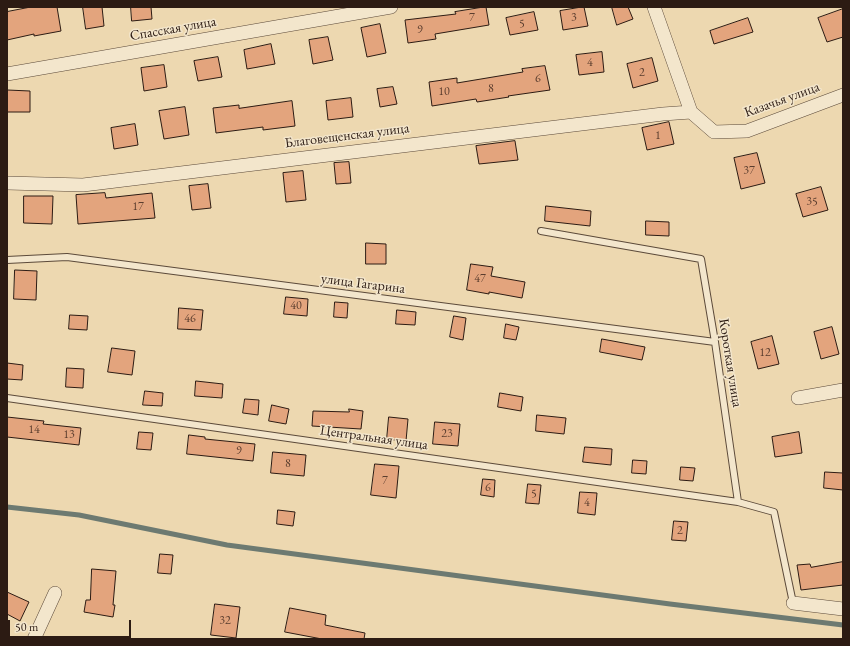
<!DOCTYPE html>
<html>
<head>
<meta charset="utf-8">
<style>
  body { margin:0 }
  #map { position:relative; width:850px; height:646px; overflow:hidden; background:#edd8b0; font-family:"EB Garamond",serif }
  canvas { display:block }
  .frame { position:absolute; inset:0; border:8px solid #2c1b13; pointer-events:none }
  .scale { position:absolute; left:8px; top:620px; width:123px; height:18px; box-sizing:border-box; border:2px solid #2c1b13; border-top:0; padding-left:5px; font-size:12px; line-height:14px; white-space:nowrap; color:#2c1b13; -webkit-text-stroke:3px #f3e6cc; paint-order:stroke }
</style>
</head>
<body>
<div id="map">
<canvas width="850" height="646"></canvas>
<div class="frame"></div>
<div class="scale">50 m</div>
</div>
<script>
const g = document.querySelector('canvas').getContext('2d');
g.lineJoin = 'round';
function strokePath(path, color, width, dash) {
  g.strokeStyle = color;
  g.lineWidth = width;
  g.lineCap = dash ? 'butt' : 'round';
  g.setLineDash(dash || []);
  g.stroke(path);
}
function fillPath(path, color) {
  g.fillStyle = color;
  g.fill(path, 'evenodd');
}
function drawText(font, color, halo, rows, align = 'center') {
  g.font = font + ' "EB Garamond",serif';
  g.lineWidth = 3;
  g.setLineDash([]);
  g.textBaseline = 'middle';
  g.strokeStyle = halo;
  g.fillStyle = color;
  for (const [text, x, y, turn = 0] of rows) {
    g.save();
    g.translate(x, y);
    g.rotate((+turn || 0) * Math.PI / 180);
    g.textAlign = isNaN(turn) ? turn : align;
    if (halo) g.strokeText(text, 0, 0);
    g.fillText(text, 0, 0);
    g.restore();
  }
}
const stream = new Path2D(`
  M7,507l72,8 148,30 443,59 173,21`);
const building = new Path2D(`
  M31,7h26l4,24 -27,5v-2l-27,6v-28z
  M83,7h19l2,19 -18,3z
  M131,7h20l1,12 -20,2z
  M486,7l3,18 -54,9 1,5 -28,4 -3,-23 51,-6 -1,-2z
  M584,7l4,19 -25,4 -3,-19z
  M612,7h16l5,12 -16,6z
  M843,9v28l-16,5 -9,-24z
  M534,12l4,18 -28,5 -4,-17z
  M748,18l5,14 -39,12 -4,-13z
  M380,24l6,29 -19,4 -6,-29z
  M328,37l5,23 -20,4 -4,-24z
  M271,44l4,20 -28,5 -3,-19z
  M602,52l2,20 -25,3 -3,-20z
  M218,57l4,20 -24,4 -4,-20z
  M652,58l6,23 -25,7 -6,-24z
  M164,65l3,22 -23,4 -3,-23z
  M545,66l5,24 -42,6 1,1 -32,5 -1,-3 -44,7 -3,-24 28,-4v5l66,-11 -1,-3z
  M393,87l4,17 -17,3 -3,-18z
  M7,90l23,1v21h-23z
  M351,98l2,19 -25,3 -2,-19z
  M292,101l3,25 -32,4v-3l-47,6 -3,-25 26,-3v3z
  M185,107l4,28 -25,4 -5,-28z
  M669,122l5,22 -27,6 -5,-22z
  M135,124l3,21 -24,4 -3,-21z
  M515,141l3,19 -39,4 -3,-18z
  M757,153l8,30 -24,6 -7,-31z
  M349,162l2,21 -15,1 -2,-21z
  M303,171l3,29 -20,2 -3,-29z
  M208,184l3,24 -19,2 -3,-24z
  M821,187l7,23 -25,7 -7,-23z
  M105,193l1,5 46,-5 3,25 -77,6 -2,-29z
  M24,196h29l-1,28 -28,-1z
  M546,206l45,5 -1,15 -45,-5z
  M646,221l23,1v14l-23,-1z
  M366,243l20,1v20h-20z
  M471,264l22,3 -2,9 34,6 -3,16 -33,-6v2l-22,-4z
  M15,270l22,1 -1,29 -22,-1z
  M286,297l22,2 -1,17 -23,-2z
  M335,302l13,1 -1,15 -13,-1z
  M179,308l24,2 -2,20 -23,-1z
  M397,310l19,2 -1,13 -19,-1z
  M70,315l18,1 -1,14 -18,-1z
  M454,316l12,2 -3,22 -13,-3z
  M506,324l13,3 -3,13 -12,-2z
  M832,327l7,27 -18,5 -7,-27z
  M772,336l7,28 -21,5 -7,-27z
  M602,339l43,8 -3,13 -42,-8z
  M112,348l23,3 -3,24 -24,-3z
  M7,363l16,2 -1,15 -15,-1z
  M67,368l17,1 -1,19 -17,-1z
  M196,381l27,3 -1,14 -27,-2z
  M145,391l18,2 -1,13 -19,-1z
  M500,393l23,4 -2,14 -23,-4z
  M245,399l14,1 -1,15 -15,-2z
  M272,405l17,4 -3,15 -17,-3z
  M349,409l14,2 -2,18 -49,-3 1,-15 36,1z
  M537,415l29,3 -2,16 -28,-3z
  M7,417l37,4 -1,3 38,4 -2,17 -72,-8z
  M389,417l19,2 -2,22 -19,-2z
  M435,422l25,2 -2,22 -25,-2z
  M139,432l14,1 -2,17 -14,-1z
  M799,432l3,21 -27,4 -3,-20z
  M189,435l16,2v2l50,5 -2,17 -66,-7z
  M585,447l27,2 -1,16 -28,-3z
  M273,452l33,3 -2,21 -33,-3z
  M633,460l14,1 -1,13 -14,-1z
  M375,464l24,2 -3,32 -25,-3z
  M681,467l14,1 -2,13 -13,-1z
  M825,472l18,1v17l-19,-2z
  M483,479l12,1 -1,17 -13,-2z
  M528,484l13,1 -2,19 -13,-1z
  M580,492l17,1 -2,22 -17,-2z
  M278,510l17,2 -2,14 -16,-2z
  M674,521l14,1 -2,19 -14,-1z
  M160,554l13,1 -2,19 -13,-1z
  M843,562v23l-42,5 -4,-25 13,-1 1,3z
  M92,569l24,2 -3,34h2l-2,12 -29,-5 2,-12h4z
  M7,592l22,10 -9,19 -13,-7z
  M215,604l25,3 -4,31 -25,-3z
  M290,608l36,7 -1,10 40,8 -1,6h-42l-37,-7z`);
const lane = new Path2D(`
  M541,231l160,28 14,83 23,160 36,10 19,91
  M7,260l60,-3 648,85
  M7,398l731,104`);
const street = new Path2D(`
  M654,7l37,105
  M7,74l384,-67
  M691,112l23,20 33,-1 96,-36
  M7,183l76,2 580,-71 28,-2
  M798,398l45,-8
  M793,603l50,6
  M34,639l21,-46`);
const numberNames = [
  ["7",472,18],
  ["3",574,18],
  ["5",522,24],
  ["9",420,30],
  ["4",590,63],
  ["2",642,73],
  ["6",538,79],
  ["8",491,89],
  ["10",444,92],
  ["1",658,136],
  ["37",749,171],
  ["35",812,202],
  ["17",138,207],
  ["47",480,279],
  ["40",296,306],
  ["46",190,319],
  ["12",765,353],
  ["14",34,430],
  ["23",447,434],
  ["13",69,435],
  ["9",239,451],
  ["8",288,464],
  ["7",385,481],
  ["6",488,488],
  ["5",534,494],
  ["4",587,503],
  ["2",680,531],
  ["32",225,621]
];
const streetNames = [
  ["Спасская улица",173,29,-10],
  ["Казачья улица",782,100,-20],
  ["Благовещенская улица",347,136,-7],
  ["улица Гагарина",363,284,7],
  ["Короткая улица",730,363,81],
  ["Центральная улица",374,438,8]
];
strokePath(stream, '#6d7a71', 5);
fillPath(building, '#e3a47d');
strokePath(building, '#2c1b13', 1);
strokePath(lane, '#5c4a3a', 8);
strokePath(street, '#5c4a3a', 14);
strokePath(lane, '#f3e6cc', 6);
strokePath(street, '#f3e6cc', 13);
drawText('12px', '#5a3d2e', null, numberNames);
drawText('14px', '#2c1b13', '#f3e6cc', streetNames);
</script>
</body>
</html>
